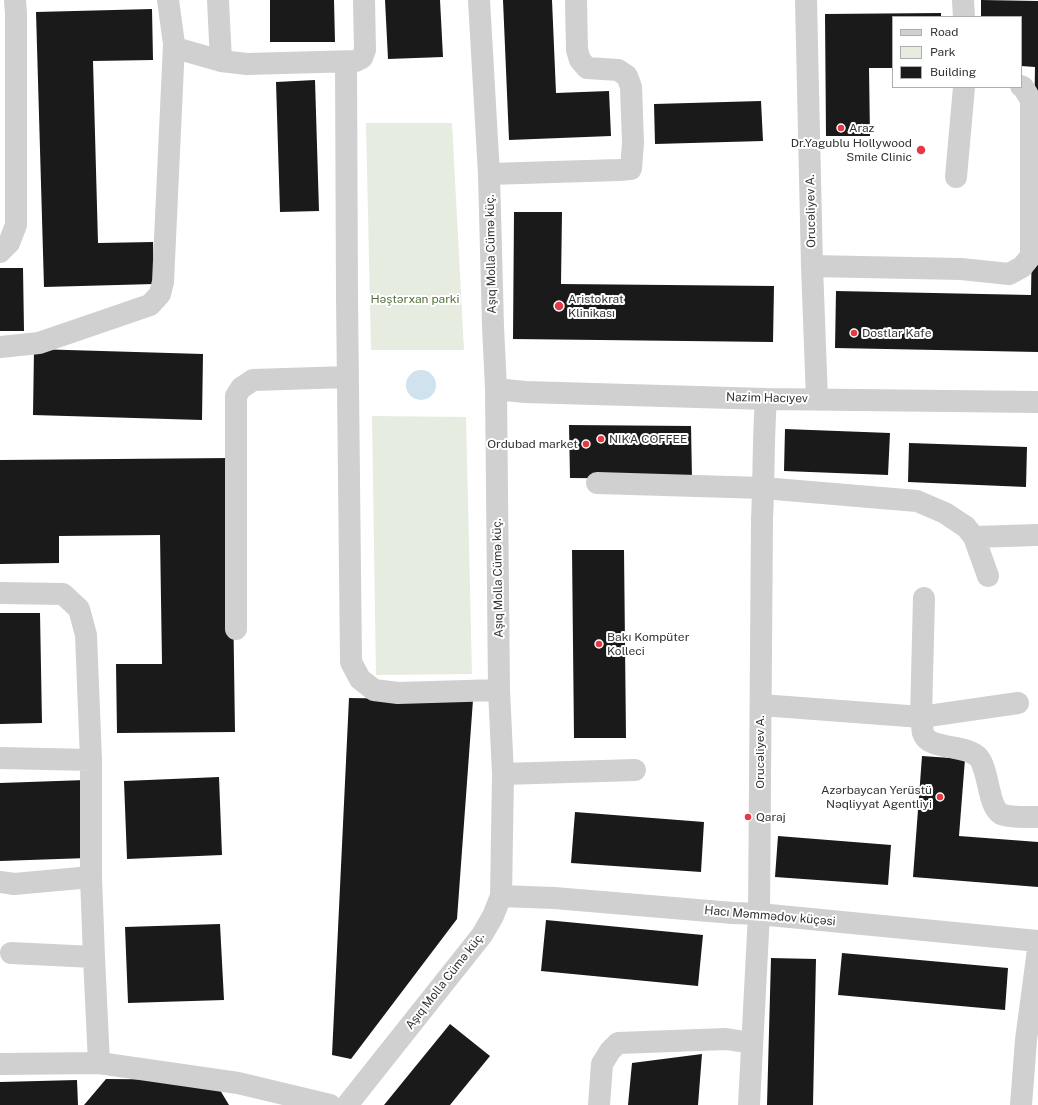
<!DOCTYPE html>
<html>
<head>
<meta charset="utf-8">
<style>
  body { margin:0 }
  #map { position:relative; width:1038px; height:1105px; overflow:hidden; background:#fff; font-family:"Public Sans",sans-serif }
  canvas { display:block }
  .legend { position:absolute; left:892px; top:16px; width:130px; height:72px; box-sizing:border-box; background:#fff; border:1px solid #adadad; margin:0; padding:5px 7px; list-style:none; font-size:12px; color:#333 }
  .legend li { display:flex; align-items:center; gap:8px; height:20px }
  .legend b { width:20px; border:1px solid #adadad }
</style>
</head>
<body>
<div id="map">
<canvas width="1038" height="1105"></canvas>
<ul class="legend">
<li><b style="height:5px;background:#d0d0d0"></b>Road</li>
<li><b style="height:11px;background:#e6ecdf"></b>Park</li>
<li><b style="height:11px;background:#1a1a1a"></b>Building</li>
</ul>
</div>
<script>
const g = document.querySelector('canvas').getContext('2d');
g.lineJoin = 'round';
function fillPath(path, color) {
  g.fillStyle = color;
  g.fill(path, 'evenodd');
}
function strokePath(path, color, width, dash) {
  g.strokeStyle = color;
  g.lineWidth = width;
  g.lineCap = dash ? 'butt' : 'round';
  g.setLineDash(dash || []);
  g.stroke(path);
}
function drawText(font, color, halo, rows, align = 'center') {
  g.font = font + ' "Public Sans",sans-serif';
  g.lineWidth = 4;
  g.setLineDash([]);
  g.textBaseline = 'middle';
  g.strokeStyle = halo;
  g.fillStyle = color;
  for (const [text, x, y, turn = 0] of rows) {
    g.save();
    g.translate(x, y);
    g.rotate((+turn || 0) * Math.PI / 180);
    g.textAlign = isNaN(turn) ? turn : align;
    if (halo) g.strokeText(text, 0, 0);
    g.fillText(text, 0, 0);
    g.restore();
  }
}
const green = new Path2D(`
  M366,123h86l12,227h-93z
  M372,416l94,1 6,257 -96,1z`);
const water = new Path2D(`
  M406 385a15 15 0 1 1 30 0a15 15 0 1 1-30 0Z`);
const building = new Path2D(`
  M270,0h64l1,42h-65z
  M385,0h55l3,57 -55,2z
  M503,0h49l4,93 53,-2 2,45 -102,4z
  M981,0l57,1v351l-203,-4 1,-57 195,4 4,-228 -14,-1v-49h-40z
  M152,9l1,51 -60,1 5,182 55,-1 1,42 -110,3 -8,-275z
  M941,13v4h-48v51h-24l1,68h-44l-1,-122z
  M315,80l4,131 -39,1 -4,-130z
  M761,101l2,40 -108,3 -1,-40z
  M514,212h48l-1,72 213,2 -1,56 -260,-3z
  M0,268h23l1,63h-24z
  M34,349l169,5 -1,66 -169,-5z
  M569,425l122,1 1,53 -122,-1z
  M785,429l105,4 -2,42 -104,-4z
  M909,443l118,4 -1,40 -118,-5z
  M231,458l4,274 -118,1 -1,-69h46l-2,-129 -101,1v27l-59,1v-104z
  M572,550h52l2,188h-52z
  M0,613h40l2,110 -42,1z
  M349,698l124,2 -16,219 -106,140 -19,-4z
  M922,756l43,3 -6,77 79,6v45l-125,-10z
  M219,777l3,78 -95,4 -3,-78z
  M86,780l2,78 -88,3v-78z
  M575,812l129,10 -3,50 -130,-9z
  M778,836l113,9 -3,40 -113,-8z
  M546,920l157,15 -5,51 -157,-15z
  M220,924l4,76 -96,3 -3,-76z
  M842,953l166,15 -3,42 -167,-15z
  M771,958l45,1 -3,146h-46z
  M450,1024l40,32 -40,49h-66z
  M702,1054l-4,51h-70l4,-42z
  M106,1079l108,1 15,25h-145z
  M77,1080l1,25h-78v-23z`);
const minor = new Path2D(`
  M168,0l6,44 5,5 42,12 -3,-61
  M806,0l6,266 5,133
  M963,0l1,17
  M221,61l26,3 109,-3 6,-3 3,-8 -1,-50
  M346,62l1,234 4,366 9,17 14,11 24,3 101,-3
  M489,174l130,-4 12,-1 2,-26 -2,-56 -4,-11 -9,-6 -31,-2 -7,-8 -3,-10 -1,-50
  M956,177l8,-90
  M0,252l9,-9 7,-18v-211l-1,-14
  M812,266l149,3 48,5 13,-7 9,-11v-156l-8,-13 -2,-1
  M0,347l39,-4 111,-38 10,-11 3,-12 11,-238
  M496,389l29,3 241,7 272,3
  M597,483l166,5 154,13 28,12 21,14 8,10 14,39
  M974,537l64,-2
  M0,593l63,1 16,15 7,26 5,125v117
  M236,629v-233l5,-8 12,-8 95,-3
  M1018,703l-97,14c1,5 1,11 2,16 5,18 44,10 56,25 10,13 9,49 22,56 9,4 27,3 37,3
  M761,705l160,12 3,-119
  M0,758l91,2
  M503,774l132,-4
  M0,882l14,2 77,-7 3,80
  M501,896l53,2 179,15 26,1 279,27
  M11,953l83,4 5,106
  M0,1064l99,-1 139,20 92,22
  M347,1105l135,-170 11,-19 8,-20 2,-122 -4,-84 -3,-301 -3,-63 -4,-152 -10,-174
  M599,1105l3,-41 8,-13 8,-8 108,-4 26,4
  M749,1105l10,-191 3,-395c2,-40 1,-80 4,-120
  M1021,1105l5,-65 12,-90`);
const markers = [
  [841,128,4,"#e63946"],
  [921,150,5,"#e63946"],
  [559,306,5,"#e63946"],
  [854,333,4,"#e63946"],
  [601,439,4,"#e63946"],
  [586,444,4,"#e63946"],
  [599,644,4,"#e63946"],
  [940,797,4,"#e63946"],
  [748,817,4,"#e63946"]
];
const poiNames = [
  ["Araz",849,128],
  ["Dr.Yagublu Hollywood",912,143,"right"],
  ["Smile Clinic",912,157,"right"],
  ["Aristokrat",568,299],
  ["Klinikası",568,313],
  ["Dostlar Kafe",862,333],
  ["NIKA COFFEE",609,439],
  ["Ordubad market",578,444,"right"],
  ["Bakı Kompüter",607,637],
  ["Kolleci",607,651],
  ["Azərbaycan Yerüstü",932,790,"right"],
  ["Nəqliyyat Agentliyi",932,804,"right"],
  ["Qaraj",756,817]
];
const streetNames = [
  ["Orucəliyev A.",811,211,-91],
  ["Aşıq Molla Cümə küç.",491,254,-91],
  ["Nazim Hacıyev",767,398,1],
  ["Aşıq Molla Cümə küç.",498,578,-91],
  ["Orucəliyev A.",760,752,-90],
  ["Hacı Məmmədov küçəsi",770,916,5],
  ["Aşıq Molla Cümə küç.",445,981,-52]
];
const parkNames = [
  ["Həştərxan parki",415,299]
];
fillPath(green, '#e6ecdf');
fillPath(water, '#cfe2ee');
fillPath(building, '#1a1a1a');
strokePath(minor, '#d0d0d0', 22);
for (const [x, y, r, color] of markers) {
  const dot = new Path2D();
  dot.arc(x, y, r, 0, 2 * Math.PI);
  g.fillStyle = color;
  g.fill(dot);
  strokePath(dot, '#fff', 1.5);
}
drawText('12px', '#333', '#fff', poiNames, 'left');
drawText('12px', '#333', '#fff', streetNames);
drawText('12px', '#56703f', '#fff', parkNames);
</script>
</body>
</html>
